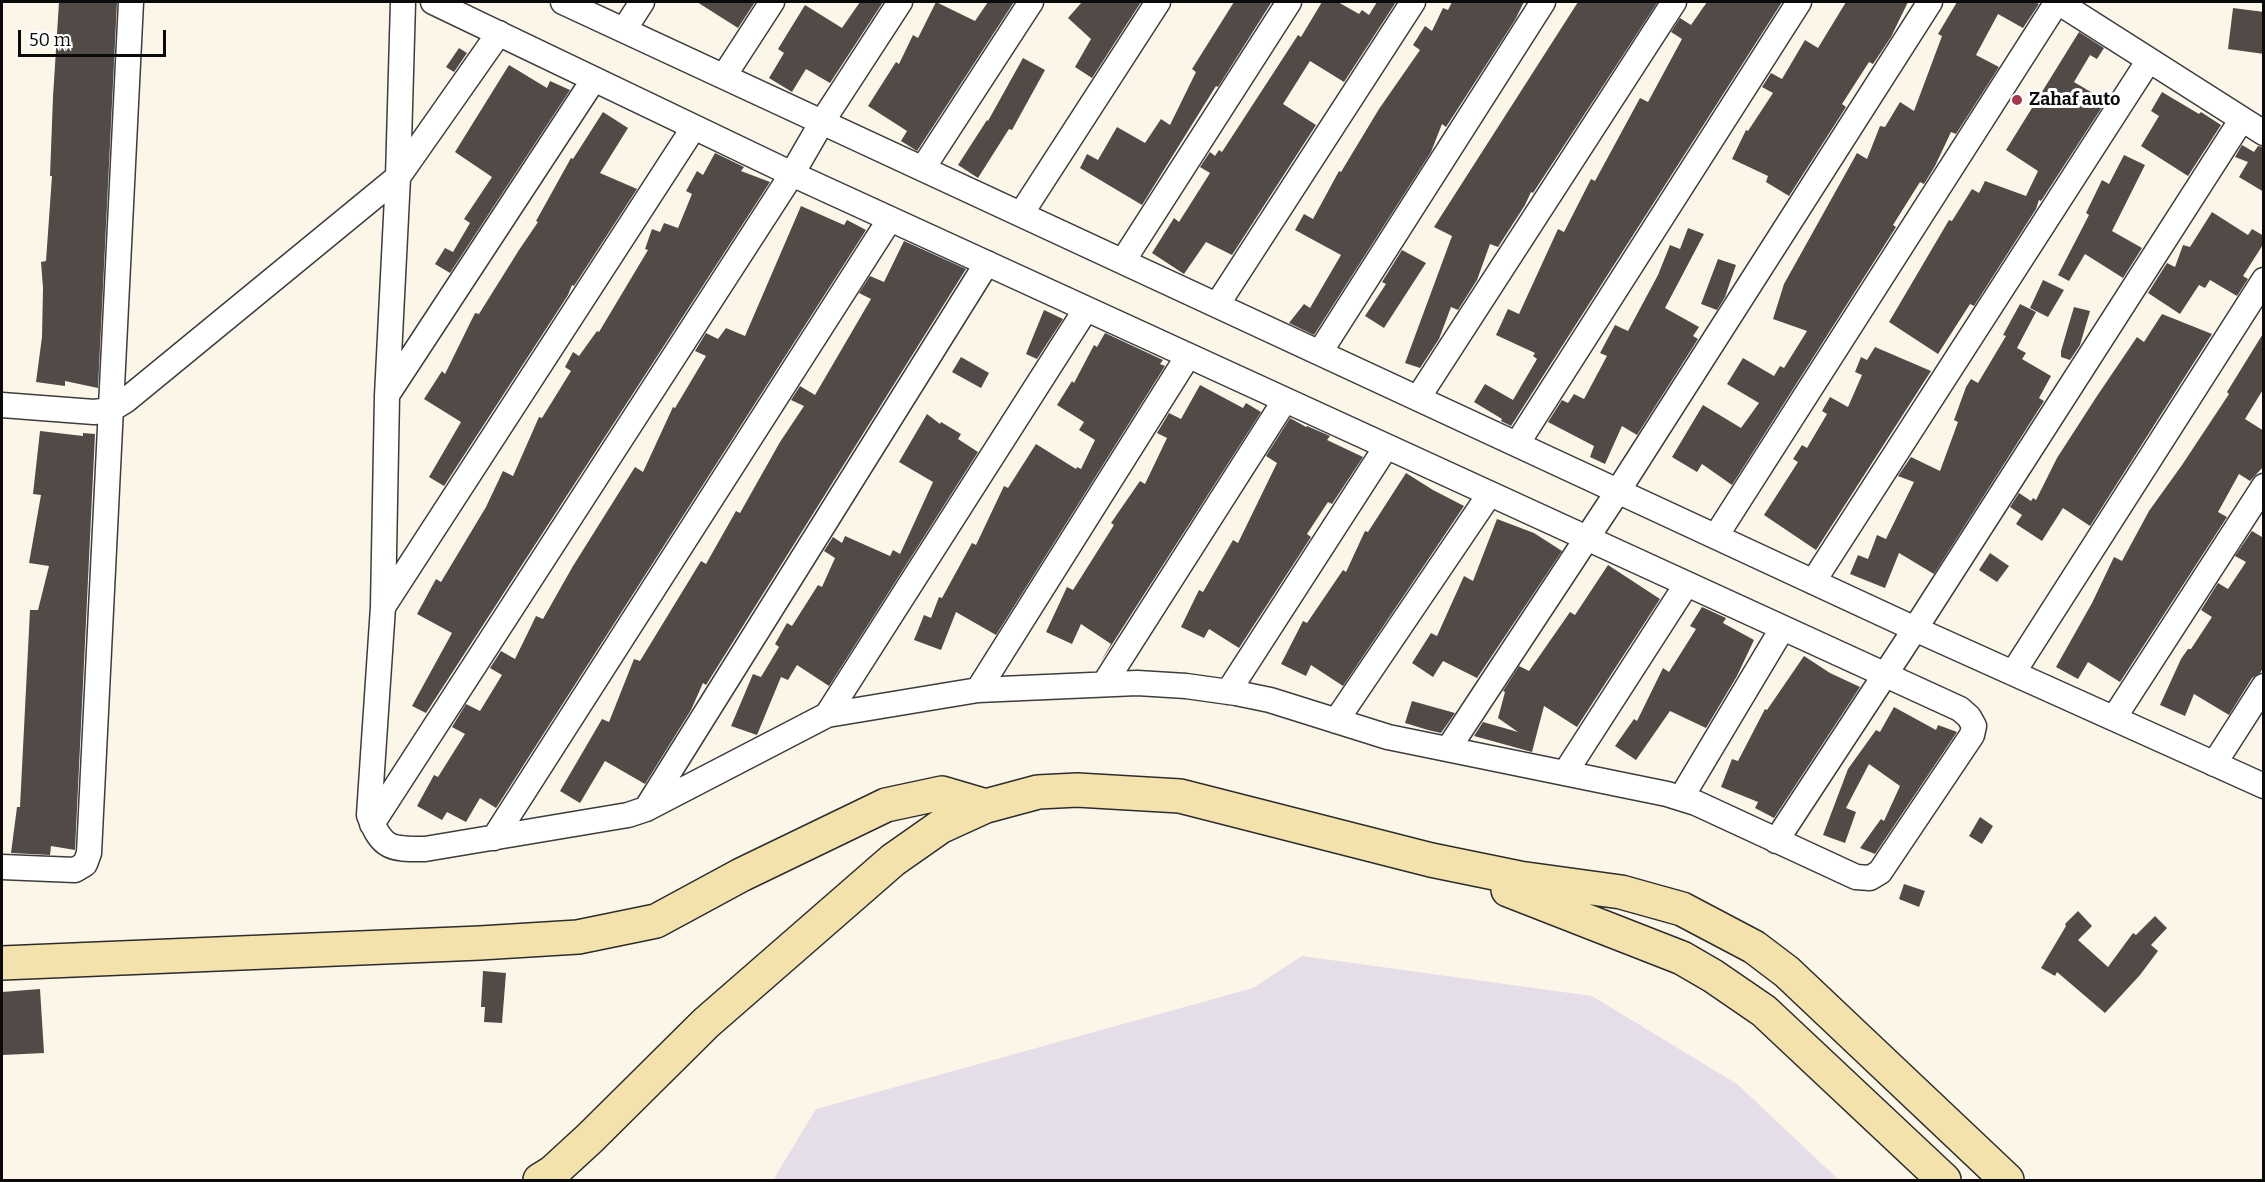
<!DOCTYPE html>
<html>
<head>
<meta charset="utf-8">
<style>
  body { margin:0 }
  #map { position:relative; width:2265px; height:1182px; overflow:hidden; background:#fcf6e9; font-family:Bitter,serif }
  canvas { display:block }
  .frame { position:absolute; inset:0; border:3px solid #0a0a0a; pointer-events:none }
  .scale { position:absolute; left:18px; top:30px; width:148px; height:27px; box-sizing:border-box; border:3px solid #0a0a0a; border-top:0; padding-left:8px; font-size:18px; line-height:21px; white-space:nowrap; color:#0a0a0a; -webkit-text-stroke:4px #fff; paint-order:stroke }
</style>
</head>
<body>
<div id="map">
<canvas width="2265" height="1182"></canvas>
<div class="frame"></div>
<div class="scale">50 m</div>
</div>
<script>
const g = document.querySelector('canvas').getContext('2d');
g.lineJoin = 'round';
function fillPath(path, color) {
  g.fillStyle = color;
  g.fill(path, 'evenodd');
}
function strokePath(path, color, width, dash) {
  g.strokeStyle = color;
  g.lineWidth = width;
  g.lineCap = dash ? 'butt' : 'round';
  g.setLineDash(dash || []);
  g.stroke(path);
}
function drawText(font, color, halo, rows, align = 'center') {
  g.font = font + ' Bitter,serif';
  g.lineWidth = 6;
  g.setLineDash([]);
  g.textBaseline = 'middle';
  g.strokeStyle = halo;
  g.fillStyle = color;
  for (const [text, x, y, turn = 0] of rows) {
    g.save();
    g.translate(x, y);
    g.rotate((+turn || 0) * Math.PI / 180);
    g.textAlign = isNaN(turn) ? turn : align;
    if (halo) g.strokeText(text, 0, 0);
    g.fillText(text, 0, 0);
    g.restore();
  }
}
const industrial = new Path2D(`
  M1302,956l290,40 145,88 102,96h-1066l43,-71 437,-121z`);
const building = new Path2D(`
  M59,2h58l-19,386 -33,-7v5l-29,-4 6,-45 1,-49 -2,-26 5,-1 6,-85h-2l3,-79z
  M697,2h58l-17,26z
  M860,2h23l-53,81 -24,-14 -14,23 -23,-14 15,-25 -6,-4 27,-44 37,23z
  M936,2l39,19 13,-19h26l-97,149 -16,-10 6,-10 -39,-25 28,-44 3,2 14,-29 5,3z
  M1082,2h59l-49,76 -17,-11 16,-28 -23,-21z
  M1234,2l37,1 -53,84 -2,-1 -74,119 -62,-37 7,-14 11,6 19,-33 28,16 16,-24 9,6 26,-53 -4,-3z
  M1322,2h16l21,12 3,-4 7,5 8,-13h19l-52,80 -34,-21 -27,43 33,21 -84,130 -26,-13 -22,32 -32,-21 22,-35 5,4 31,-49 -10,-6 10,-15 5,4 4,-6 3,2 76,-117 3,2z
  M1452,2h72l-9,18 -69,107 -4,-3 -11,28 -117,183 -25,-12 15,-19 6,4 31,-53 -46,-25 9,-16 9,5 26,-48 2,1 38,-63 41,-59 -7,-5 12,-19 7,5 11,-23 5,2z
  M1578,2l79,1 -124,190 -2,-1 -6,13 -27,42 -8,-3 -13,36 -19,30 -7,-3 -12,32 -19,29 -15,-5 47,-127 -18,-9z
  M1707,2h75l-271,424 -10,-5 1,-2 -28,-17 11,-18 28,16 24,-41 -4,-3 2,-3 -39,-18 12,-26 11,5 39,-85 6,3 27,-53 4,2 45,-83 8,4 34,-63 -11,-7 9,-14 11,7z
  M1846,2h62l-17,35 -18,27 -4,-2 -27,42 4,3 -57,89 -23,-14 2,-6 -36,-17 14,-29 2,1 25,-38 -11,-6 9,-14 11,6 23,-39 13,8z
  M1957,2h78l4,2 -16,24 -25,-14 -22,41 23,12 -43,67 -5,-2 -16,34 -11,18 -4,-2 -27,43 3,2 -164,258 -30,-21 -5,8 -25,-15 31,-52 38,23 18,-25 -32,-19 16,-26 31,18 6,-10 4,2 23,-37 -34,-12 11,-35 73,-131 10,6 13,-33 5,1 15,-25 14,9 28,-75 -4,-2z
  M2233,8l31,4v42l-36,-5z
  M2079,32l25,16 -7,11 -7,-4 -16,27 32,19 -65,100 -2,-1 -3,9 -62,97 -4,-2 -32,50 -49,-32 60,-102 3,1 20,-32 7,4 6,-12 41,15 12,-25 -32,-21z
  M459,48l8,5 -13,19 -8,-5z
  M1023,58l22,12 -33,60 -3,-1 -31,49 -20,-13 29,-45 1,1z
  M509,65l38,23 3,-7 20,9 -120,183 -15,-9 10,-16 8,4 17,-29 -6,-4 28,-42 -37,-25z
  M2162,92l37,22 2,-2 20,13 -33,51 -47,-30 18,-30 -8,-5z
  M603,112l25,16 -28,45 37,16 -63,97 -2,-1 -4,10 -124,191 -15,-9 32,-55 -37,-23 18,-28 3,3 30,-61 4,1 40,-64 19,-28 -2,-1 35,-63 2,1z
  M2242,145l12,7 4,-6 6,1v45l-25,-15 9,-15 -13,-5z
  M715,153l29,14 -3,4 29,11 -344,531 -14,-7 40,-73 -35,-19 19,-35 5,3 45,-75 17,-36 10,5 26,-59 3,1 29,-47 -6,-4 8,-15 6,4 18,-25 2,1 49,-82 -3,-1 7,-20 8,3 4,-9 14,5 14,-34 -6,-3 11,-20 6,4z
  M2124,155l21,10 -33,66 30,17 -19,30 -38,-24 -16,27 -11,-6 31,-60 -3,-2 16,-33 7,4z
  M801,206l43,19 3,-5 19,10 -370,578 -16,-10 -14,24 -19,-10 -5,8 -25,-14 17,-31 4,2 27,-43 -13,-7 14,-23 14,7 22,-36 -12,-7 11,-17 14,8 21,-43 7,3 30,-53 62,-99 8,5 30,-65 2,1 31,-52 -11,-5 11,-18 12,6 8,-11 19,8z
  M2212,212l36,23 4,-6 12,7v7l-21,33 5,3 -11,17 -27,-16 -5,8 -6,-3 -19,29 -32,-21 19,-30 8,4 8,-22 7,2z
  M1688,228l16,6 -39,74 34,19 -6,9 5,3 -61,96 -15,-9 -17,38 -15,-7 4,-11 -46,-24 14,-22 6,3 6,-9 10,5 23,-43 -7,-3 15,-28 13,6 30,-56 12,-30 10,4z
  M904,241l62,28 -260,416 -3,-2 -12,27 -46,74 -40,-23 -25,42 -20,-12 42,-72 7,3 25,-63 6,2 61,-100 5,3 30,-53 4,2 40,-71 24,-36 -13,-6 9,-14 15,9 56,-96 -12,-6 11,-17 14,6z
  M1402,250l24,13 -42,65 -19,-12 21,-32 -4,-2z
  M1718,259l18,6 -11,32 -8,13 -16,-6z
  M2043,280l21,10 -16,27 -18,-9z
  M2020,304l16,8 -19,36 9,5 -4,6 29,17 -12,22 5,3 -110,173 -35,-21 -14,35 -35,-14 8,-19 10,4 9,-24 9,4 28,-57 -16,-6 13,-19 29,14 18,-49 -4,-2 12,-33 5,-8 7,4 28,-47 -3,-1z
  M2074,307l16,4 -10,34 -10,15 -9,-3v-6z
  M1044,310l19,9 -26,40 -11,-5z
  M2162,314l50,20 -122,192 -27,-18 -21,33 -26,-17 6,-9 -12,-8 9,-14 12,8 2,-3 3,2 21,-42 40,-62 40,-59 7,5z
  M2264,332v56l-19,31 19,12v35l-14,15 -11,-7 -21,38 9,5 -107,165 -32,-20 -10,17 -22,-12 36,-64 22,-46 8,4 27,-50 33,-46 47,-71 -2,-2z
  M1105,333l58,27 -3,4 5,2 -169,269 -40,-23 -15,38 -27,-10 10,-25 7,3 8,-21 3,1 30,-55 4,2 28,-59 4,2 28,-44 40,25 1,-2 4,2 14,-29 -16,-10 5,-8 -27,-17 15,-24 2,2 20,-38 3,2z
  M1875,347l56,24 -115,179 -52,-35 34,-53 -5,-3 9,-14 5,3 20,-34 -5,-3 8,-14 18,10 14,-32 -7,-3 6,-15 6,3z
  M961,357l28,16 -8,15 -29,-16z
  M1200,385l43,23 3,-5 15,9 -161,251 11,-19 -30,-20 -9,20 -26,-12 21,-45 6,3 41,-65 -3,-2 29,-42 5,3 22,-46 -10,-5 12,-20 12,6z
  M927,414l13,10 1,-2 20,12 -3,5 20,13 -149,234 -32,-21 -9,15 -7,-3 -24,58 -26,-9 22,-52 8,3 18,-30 -4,-3 12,-21 5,3 26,-41 4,2 13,-29 -11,-7 9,-14 9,6 3,-7 45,20 3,-6 7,4 33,-72 -34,-20z
  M1290,418l16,9 1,-1 23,10 -3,4 36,17 -31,47 -4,-2 -21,32 4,3 -72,111 -30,-19 -5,9 -23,-11 18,-37 4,2 30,-52 5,3 39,-80 -11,-7z
  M40,431l43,5v-3l12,1 -20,416 -24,-4 -1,9 -39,-2 6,-46h3l10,-197h8l11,-44 -20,-3 12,-68 -8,-1z
  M1406,473l27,17 31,16 -121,180 -32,-21 -5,11 -25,-12 22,-43 4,2 36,-53 3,2 19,-41 3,1z
  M1497,519l37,14 28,18 -85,127 -34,-17 -10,16 -21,-14 19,-30 6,3 27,-60 9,5z
  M2252,531l10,6 2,-2v132l-4,6 -8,5 -23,37 -35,-21 -9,22 -25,-11 21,-46 7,-10h3l21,-32 -11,-7 17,-27 10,6 18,-27 -11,-6z
  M1990,553l19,13 -12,16 -18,-12z
  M1608,565l52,34 -83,128 -33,-21 -12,46 -58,-16 9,-14 35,10 -20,-14 7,-26 -2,-1 16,-25 10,5 41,-59 5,3z
  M1702,607l24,11 -3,5 31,17 -17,36 -31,52 -36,-17 -34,49 -21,-14 19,-27 3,2 26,-53 6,4 27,-43 -6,-3z
  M1804,656l26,17 30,14 -86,131 -19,-10 3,-6 -37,-15 11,-28 6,2 27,-52 2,1z
  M1412,701l43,12 -14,20 -13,-3 -23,-7z
  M1894,707l42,23 2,-5 19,7 -82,122 -15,-6 21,-29 3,2 16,-35 -31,-22 -23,44 10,4 -11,31 -22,-8 25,-66 28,-39 4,2z
  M1980,817l13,9 -11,18 -13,-8z
  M1904,884l21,7 -6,16 -20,-8z
  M2078,911l14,15 -14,14 30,27 25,-34 3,2 19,-19 12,12 -16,17 7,6 -18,24 -35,38 -48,-41 -2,4 -14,-8 25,-42 -1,-2z
  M483,971l23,2 -4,50 -18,-1 1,-15h-4z
  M40,989l4,64 -41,2 -1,-63z`);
const street = new Path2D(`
  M403,2l-5,175 -11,219 -4,211 -14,208c13,35 23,34 56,34l203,-34 18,-6 181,-94 151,-25 159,-7 49,3 50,7 34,7 118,37 279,57 29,9 160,74 14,1 10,-6 92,-137 2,-9 -5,-9 -9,-8 -1168,-535 -359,-172
  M563,2l1352,627 349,157
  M2058,2l206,131
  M624,30l18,-28
  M724,76l48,-74
  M923,168l108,-166
  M1021,214l137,-212
  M1123,261l166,-259
  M1217,305l196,-303
  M1320,352l223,-350
  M387,395l207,-316
  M1418,398l256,-396
  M2,405l92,7 16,-2 15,-9 273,-224 101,-144
  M1517,444l282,-442
  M1716,536l341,-534
  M1813,582l336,-522
  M383,607l311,-480
  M2013,673l251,-393
  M1104,684l181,-284
  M978,690l210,-334
  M1228,692l158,-245
  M827,715l259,-406
  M2114,718l150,-232
  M1336,721l153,-226
  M1448,749l170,-258 312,-489
  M2214,764l50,-78
  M1565,773l121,-188
  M1681,798l101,-169
  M646,809l341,-546
  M372,824l420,-650 30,-52 78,-120
  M494,838l396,-619
  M1776,841l139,-212 327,-510
  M2,867l73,3 10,-6 4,-11 42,-851`);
const secondary = new Path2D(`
  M1508,890l174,68 31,18 51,35 180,169
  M2,963l478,-20 98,-6 78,-16 85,-46 145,-70 56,-12 44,13
  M540,1180l13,-8 37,-34 116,-115 187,-163 47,-33 46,-21 52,-14 39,-2 103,6 251,64 88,18 102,14 61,17 72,38 33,25 220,208`);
const markers = [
  [2017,100,6,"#a6354b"]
];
const poiNames = [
  ["Zahaf auto",2029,100]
];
fillPath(industrial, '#e5dee8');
fillPath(building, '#514a47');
strokePath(street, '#3d3d3d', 27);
strokePath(secondary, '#2c2c2c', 36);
strokePath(street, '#fff', 24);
strokePath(secondary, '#f4e2ac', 33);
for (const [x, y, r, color] of markers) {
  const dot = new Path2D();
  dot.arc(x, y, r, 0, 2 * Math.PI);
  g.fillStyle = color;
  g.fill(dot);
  strokePath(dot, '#fff', 2);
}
drawText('bold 18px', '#0a0a0a', '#fff', poiNames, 'left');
</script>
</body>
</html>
